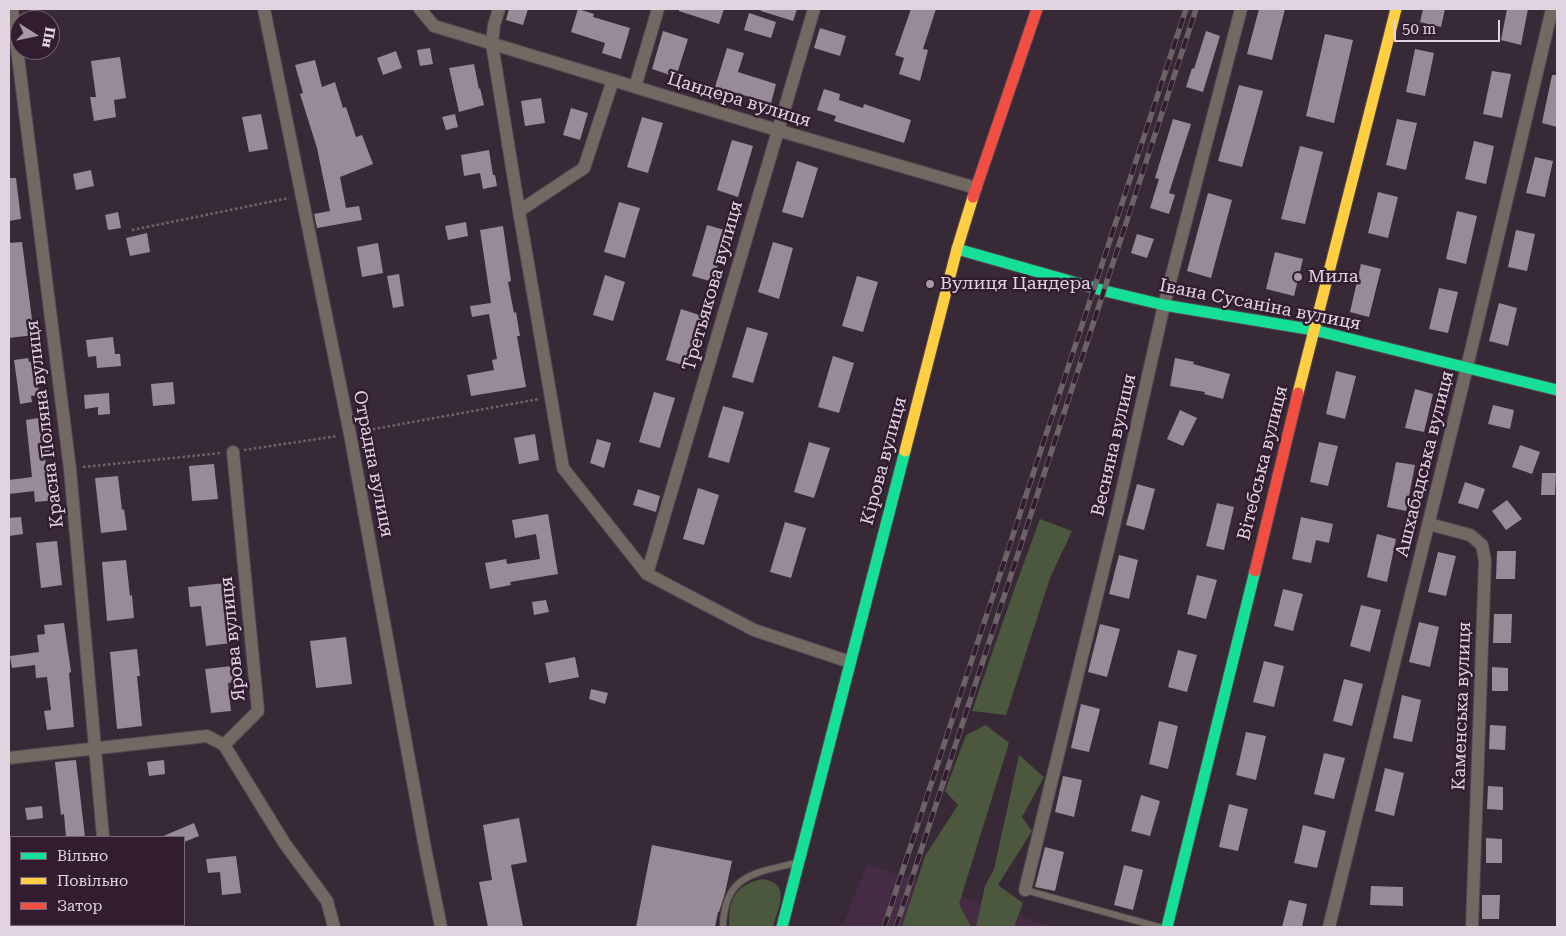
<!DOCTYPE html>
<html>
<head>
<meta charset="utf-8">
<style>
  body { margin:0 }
  #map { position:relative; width:1566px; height:936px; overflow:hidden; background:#372a36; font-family:"Roboto Serif",serif }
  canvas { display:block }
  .frame { position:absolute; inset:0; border:10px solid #e2d3e1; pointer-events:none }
  .legend { position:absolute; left:10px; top:836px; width:175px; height:90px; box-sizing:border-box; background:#311c30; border:1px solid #786577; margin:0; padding:6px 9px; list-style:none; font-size:15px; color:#e2d3e1 }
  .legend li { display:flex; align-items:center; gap:10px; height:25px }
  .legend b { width:25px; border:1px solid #786577 }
  .north { position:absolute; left:10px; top:10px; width:50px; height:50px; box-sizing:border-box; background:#311c30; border:1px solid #786577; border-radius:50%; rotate:100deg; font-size:14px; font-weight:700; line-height:20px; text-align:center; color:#e2d3e1 }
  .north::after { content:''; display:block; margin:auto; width:18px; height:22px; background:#a698a5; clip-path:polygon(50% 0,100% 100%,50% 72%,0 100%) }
  .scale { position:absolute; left:1394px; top:20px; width:106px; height:22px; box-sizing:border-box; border:2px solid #e2d3e1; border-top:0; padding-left:6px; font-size:15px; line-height:18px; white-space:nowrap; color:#e2d3e1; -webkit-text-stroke:4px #311c30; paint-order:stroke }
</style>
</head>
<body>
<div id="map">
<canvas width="1566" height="936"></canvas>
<div class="frame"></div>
<ul class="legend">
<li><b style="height:6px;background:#16e098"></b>Вільно</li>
<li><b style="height:6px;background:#ffcf43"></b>Повільно</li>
<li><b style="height:6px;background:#f24e42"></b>Затор</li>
</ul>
<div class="north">Пн</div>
<div class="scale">50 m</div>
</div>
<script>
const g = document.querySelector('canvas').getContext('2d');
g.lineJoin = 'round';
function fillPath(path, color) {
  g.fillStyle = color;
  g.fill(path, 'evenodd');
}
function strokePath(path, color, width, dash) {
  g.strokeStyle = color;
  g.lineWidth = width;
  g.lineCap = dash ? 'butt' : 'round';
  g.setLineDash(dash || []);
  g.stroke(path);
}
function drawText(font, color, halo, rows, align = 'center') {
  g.font = font + ' "Roboto Serif",serif';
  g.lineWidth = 5;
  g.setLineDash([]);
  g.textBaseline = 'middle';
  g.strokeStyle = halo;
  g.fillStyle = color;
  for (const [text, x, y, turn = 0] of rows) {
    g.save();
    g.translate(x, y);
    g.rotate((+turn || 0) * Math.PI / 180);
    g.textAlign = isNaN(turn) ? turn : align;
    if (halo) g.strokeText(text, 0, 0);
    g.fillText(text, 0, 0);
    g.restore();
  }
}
const built = new Path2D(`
  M867,864l185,63h-210z`);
const green = new Path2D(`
  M1040,519l32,12 -22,47 -44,137 -34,-4 42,-121z
  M986,725l23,18 -50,161 12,23h-69l23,-71 33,-51 -13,-14 21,-56z
  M1019,755l25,22 -22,40 10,14 -34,54 25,18 -9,24h-38l9,-41 9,-17z
  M763,879c29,5 15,28 10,48h-44c0,-27 5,-42 34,-48z`);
const building = new Path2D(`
  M509,9h19l-5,16 -17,-5z
  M578,9l16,5 -1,3 37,11 -9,31 -19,-6 3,-10 -34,-11z
  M679,9h45l-5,15 -40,-13z
  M761,9h36l-4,12 -32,-10z
  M911,9h25l-13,40 5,1 -8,31 -21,-7 5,-16 -9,-3z
  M1259,9h26l-13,51 -25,-6z
  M1423,9h22l-4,18 -21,-5z
  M1507,9h21l-7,36 -20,-5z
  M749,13l27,9 -5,16 -27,-8z
  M820,28l26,8 -6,20 -26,-8z
  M663,31l25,8 -12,38 -24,-8z
  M1206,31l14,5 -17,56 -17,-5 6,-19 2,1z
  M1325,34l28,6 -19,83 -28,-7z
  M430,48l3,16 -13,2 -3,-16z
  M727,48l17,5 -6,19 38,12 -5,19 -56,-16z
  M1415,49l19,4 -9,43 -19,-4z
  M396,51l6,17 -19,7 -6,-17z
  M120,57l6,41 -12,2 2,17 -22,4 -4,-24h6l-5,-36z
  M315,60l7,27 13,-5 8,26 3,-1 10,30 6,-2 11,29 -33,13 6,31 13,-2 3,14 -45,8 -3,-14 16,-3 -13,-63 -17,-54 3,-1 -8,-28z
  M474,64l5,25 1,-1 4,17 -25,7 -10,-44z
  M1492,71l19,3 -9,44 -19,-4z
  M1552,75h5v52l-15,-4z
  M1239,85l24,6 -21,76 -24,-6z
  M824,89l16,5 -1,6 24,8 1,-4 47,16 -7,23 -70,-22 2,-5 -19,-6z
  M541,98l4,25 -20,3 -4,-25z
  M571,108l17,5 -8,27 -17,-5z
  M261,114l7,35 -19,3 -7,-35z
  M455,114l3,13 -12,3 -4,-13z
  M642,117l21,6 -15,50 -21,-6z
  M1173,119l18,5 -22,69 6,2 -6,19 -19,-6 9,-29 -4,-1z
  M1397,119l20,4 -11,47 -20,-5z
  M732,140l21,6 -15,51 -21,-7z
  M1474,141l20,5 -8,38 -21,-5z
  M1300,146l23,6 -18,72 -24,-5z
  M489,150l4,25h2l2,11 -14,3 -3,-16 -16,3 -3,-21z
  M1535,157l18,4 -8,36 -19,-4z
  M797,161l21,7 -15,50 -21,-6z
  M91,170l3,16 -18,4 -3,-16z
  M9,178h7l5,41 -12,2z
  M1378,192l20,5 -10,41 -20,-5z
  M1208,193l24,7 -21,78 -24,-7z
  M619,202l21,6 -15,50 -21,-6z
  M1457,211l20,5 -11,48 -20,-5z
  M118,212l3,16 -13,2 -3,-15z
  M466,222l2,14 -20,4 -3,-14z
  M707,225l21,6 -15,51 -21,-6z
  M503,226l8,55 -3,1 6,31 2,-1 4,24h-3l9,51 -55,9 -4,-21 27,-5 -2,-10 5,-1 -8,-45 -17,3 -2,-11 21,-3 -11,-73z
  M1516,230l19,4 -8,37 -19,-4z
  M147,233l3,19 -20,4 -4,-18z
  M1137,234l17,5 -7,19 -16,-5z
  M22,242l12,93 -25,3v-95z
  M773,242l20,6 -14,51 -21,-7z
  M378,243l5,30 -21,4 -5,-30z
  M1275,252l28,7 -9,37 -28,-7z
  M1361,264l20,5 -12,48 -19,-5z
  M399,274l5,32 -11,2 -6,-32z
  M605,275l20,7 -12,39 -20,-6z
  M857,276l21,6 -15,50 -21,-6z
  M1439,288l19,4 -10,41 -19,-4z
  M1499,303l18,5 -9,38 -19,-5z
  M681,309l21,7 -15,50 -21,-6z
  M747,327l21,6 -15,50 -21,-6z
  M113,337l2,17h5l1,12 -24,2 -1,-12 -8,1 -2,-17z
  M833,356l21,7 -15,50 -21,-6z
  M28,358l1,4 7,-1 3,34 -8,1 1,6 -12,2 -6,-44z
  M1175,358l19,4 -1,2 37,10 -7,25 -19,-5 1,-2 -35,-6z
  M1336,371l20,5 -11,43 -19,-5z
  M173,382l2,22 -22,2 -2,-22z
  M1415,389l18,5 -9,38 -19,-4z
  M654,392l21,6 -15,50 -21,-6z
  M109,393l1,21 -12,1v-8l-13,2 -1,-14z
  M1493,405l21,5 -4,19 -22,-5z
  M723,406l21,6 -15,51 -21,-6z
  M1180,410l17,8 -14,28 -16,-7z
  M38,418l1,5 7,-1 4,34 -5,1 2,22h7l3,21 -22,2 -1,-11 -25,3v-14l23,-3 -6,-57z
  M535,434l4,26 -20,4 -5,-26z
  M597,439l14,4 -7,25 -14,-5z
  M809,442l21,6 -16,50 -20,-6z
  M1319,442l19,4 -10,40 -18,-4z
  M1520,445l20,7 -8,22 -20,-7z
  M1396,462l19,3 -9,46 -19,-4z
  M214,464l4,35 -26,2 -3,-35z
  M1542,473h14l-1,22h-14z
  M118,476l4,34 2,-1 3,21 -26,3 -6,-55z
  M1465,482l20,7 -7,20 -20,-6z
  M1137,484l18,5 -11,41 -18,-5z
  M698,488l21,7 -15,50 -21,-6z
  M638,489l22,7 -4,16 -23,-7z
  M1507,500l15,19 -16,11 -14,-19z
  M1217,503l17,4 -10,43 -18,-4z
  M548,514l10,60 -48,8 1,3 -21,4 -5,-26 21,-4 1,5 33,-5 -4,-25 -21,4 -3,-18z
  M21,517l2,17 -14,2v-18z
  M1301,517l32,7 -4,19 -13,-3 -5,23 -19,-4z
  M785,522l21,6 -15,50 -21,-6z
  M1377,534l19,5 -9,43 -20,-5z
  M57,541l5,44 -21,3 -5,-45z
  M1497,551h19l-1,28h-19z
  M1438,552l18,4 -10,40 -18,-4z
  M1119,555l19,5 -9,39 -20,-5z
  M126,560l4,36 2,-1 2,23 -27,3 -5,-59z
  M1197,575l20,5 -11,39 -19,-5z
  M225,583l6,60 -25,3 -5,-40 -11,1 -2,-20z
  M1283,589l20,5 -10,37 -19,-5z
  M546,600l3,12 -15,3 -2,-13z
  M1361,605l20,5 -11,42 -20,-6z
  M1494,614h18l-1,29h-18z
  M1419,622l20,5 -9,40 -21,-5z
  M64,623l7,49 -2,1 5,54 -27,3 -3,-19 7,-1 -4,-33 -11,1 -1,-13 -23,3 -2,-12 29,-4 -2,-17 8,-1 -1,-9z
  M1100,624l20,5 -13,48 -19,-5z
  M346,637l6,47 -36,4 -6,-47z
  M137,649l3,27h-3l5,50 -25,3 -7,-77z
  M1178,650l19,5 -10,37 -19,-5z
  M575,657l4,20 -30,6 -4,-20z
  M1264,661l20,5 -10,41 -21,-5z
  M232,666l2,16 -6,1 3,28 -20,2 -6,-44z
  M1492,667l16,1v23h-16z
  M1344,679l19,5 -11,42 -19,-5z
  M591,689l17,4 -3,11 -16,-5z
  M1402,695l19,5 -9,42 -19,-4z
  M1081,704l19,5 -11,43 -18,-4z
  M1159,721l19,5 -10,43 -19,-5z
  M1490,725l16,1 -1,24 -16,-1z
  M1246,732l20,4 -10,44 -20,-5z
  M1324,753l21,5 -11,41 -20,-5z
  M76,760l9,77h-19l-2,-23 -3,1 -6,-53z
  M164,760l1,14 -16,2 -2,-14z
  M1385,768l19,5 -10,43 -19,-5z
  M1063,776l19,4 -8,37 -19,-5z
  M1488,786l15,1v23l-16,-1z
  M1141,795l19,6 -10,35 -19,-5z
  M1229,804l19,5 -10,42 -19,-4z
  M42,806l1,12 -16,2 -2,-12z
  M519,818l8,44 -16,3 12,62h-35l-9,-45 13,-2 -9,-55z
  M194,823l5,13 -15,6v-5h-23z
  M1303,825l23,6 -9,37 -23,-5z
  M1486,838l16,1v24h-16z
  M652,845l80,16 -7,32 -6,19h-1l-3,15h-79z
  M1045,847l19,5 -9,39 -20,-4z
  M236,856l5,37 -19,2 -2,-23 -12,1 -2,-14z
  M1124,865l19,5 -10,40 -19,-5z
  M1371,886l32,1v19l-33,-1z
  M1482,895h18l-1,24h-17z
  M1289,900l18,4 -5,23h-20z`);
const path = new Path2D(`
  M132,230l157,-32
  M363,431l176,-32
  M244,450l94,-14
  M83,467l138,-14`);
const lane = new Path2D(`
  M1025,890l134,37
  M723,927c1,-52 31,-54 73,-64`);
const street = new Path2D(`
  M12,9l58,460 33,368
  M264,9l86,425 75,414 16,79
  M420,9l14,17 343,104 199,58
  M499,9l-5,16 -2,19 27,167 44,257 84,106 107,56 96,32
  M635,87l23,-78
  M519,211l65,-43 29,-88
  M233,452l25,259 -34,34 61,99 42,57 7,26
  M1429,524l41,11 12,10 3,16 -13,366
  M647,574l167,-565
  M9,758l198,-22 17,9
  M1025,890l92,-377 47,-208 77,-296
  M111,925v2
  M1329,927l138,-560 85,-358`);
const fast = new Path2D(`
  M957,249l148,42 59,14 150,25 243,60
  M782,927l123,-476
  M1167,927l88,-356`);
const slow = new Path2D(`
  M1298,393l98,-384
  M905,451l52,-202 16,-52`);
const jam = new Path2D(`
  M973,197l64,-188
  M1255,571l43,-178`);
const rail = new Path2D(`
  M884,927l302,-918
  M896,927l300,-918`);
const markers = [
  [1298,277,5,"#a698a5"],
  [930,284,5,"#a698a5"]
];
const streetNames = [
  ["Цандера вулиця",739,100,17],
  ["Третьякова вулиця",713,286,-74],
  ["Івана Сусаніна вулиця",1260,305,11],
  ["Красна Поляна вулиця",45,424,-97],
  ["Весняна вулиця",1114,445,-77],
  ["Кірова вулиця",884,461,-75],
  ["Вітебська вулиця",1263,463,-76],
  ["Отрадна вулиця",373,464,79],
  ["Ашхабадська вулиця",1425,464,-76],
  ["Ярова вулиця",233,639,-96],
  ["Каменська вулиця",1462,706,-88]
];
const poiNames = [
  ["Мила",1308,277],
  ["Вулиця Цандера",940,284]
];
fillPath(built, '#452b43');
fillPath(green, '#4b583e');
fillPath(building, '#968b96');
strokePath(lane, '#524651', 8);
strokePath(street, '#524651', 14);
strokePath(fast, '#524651', 13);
strokePath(slow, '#524651', 13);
strokePath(jam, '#524651', 13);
strokePath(path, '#706766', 2.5, [2.5, 2.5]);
strokePath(lane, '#726962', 6);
strokePath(street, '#726962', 12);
strokePath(fast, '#16e098', 11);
strokePath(slow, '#ffcf43', 11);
strokePath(jam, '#f24e42', 11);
strokePath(rail, '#6d6266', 5.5);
strokePath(rail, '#311c30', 4, [11]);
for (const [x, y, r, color] of markers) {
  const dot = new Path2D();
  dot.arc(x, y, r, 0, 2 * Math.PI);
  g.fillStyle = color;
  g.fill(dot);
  strokePath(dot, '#311c30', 2);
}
drawText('18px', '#e2d3e1', '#311c30', streetNames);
drawText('18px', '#e2d3e1', '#311c30', poiNames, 'left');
</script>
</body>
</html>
